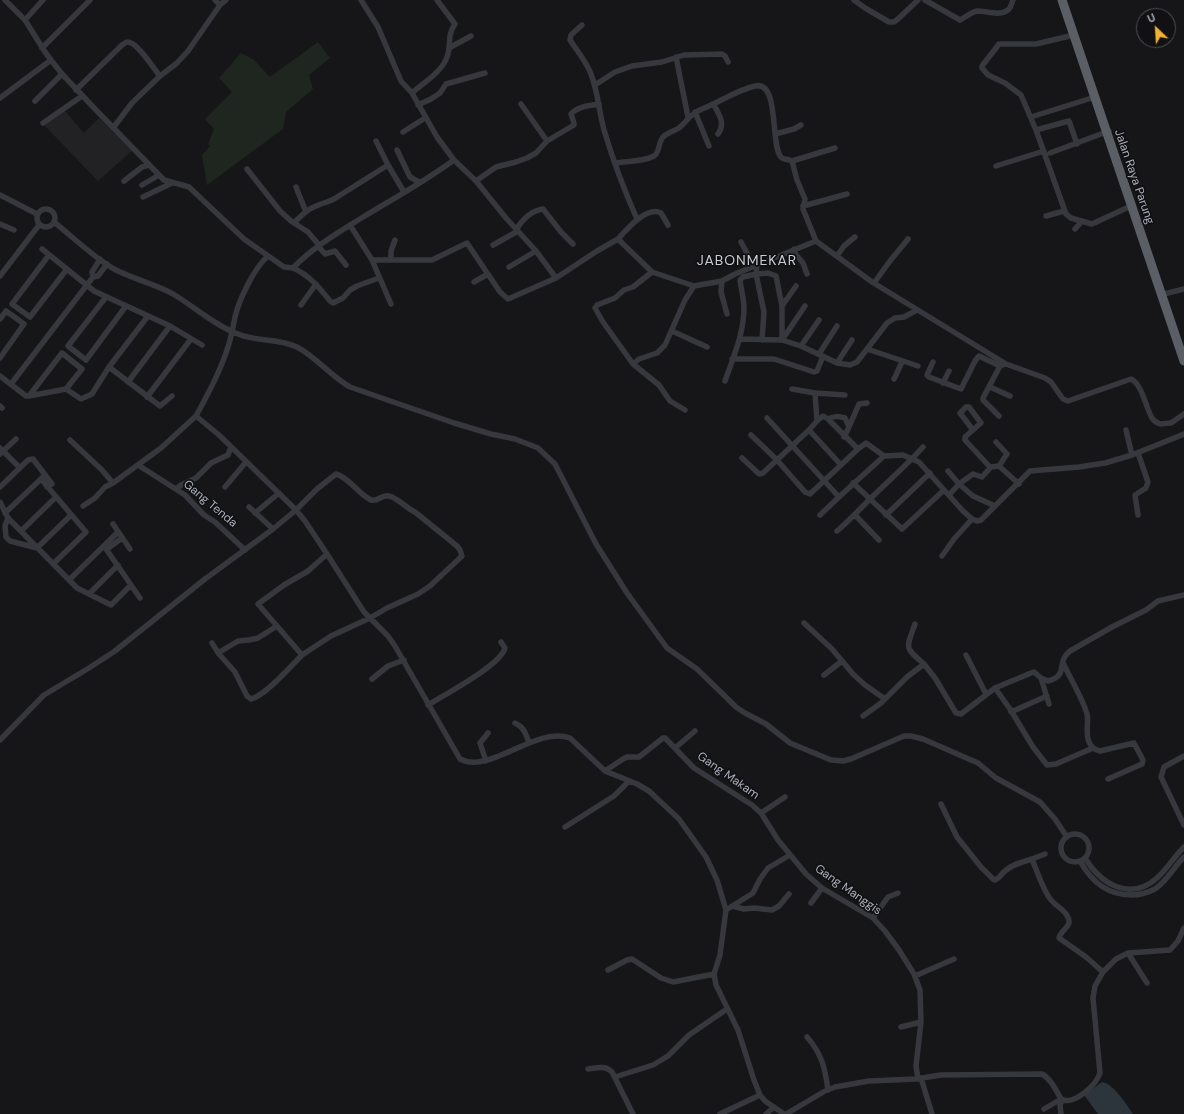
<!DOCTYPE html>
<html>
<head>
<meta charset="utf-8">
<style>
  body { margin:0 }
  #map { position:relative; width:1184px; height:1114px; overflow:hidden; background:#161618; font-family:"DM Sans",sans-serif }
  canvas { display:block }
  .north { position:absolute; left:1136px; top:8px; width:40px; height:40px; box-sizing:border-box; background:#111113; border:1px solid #4d4f55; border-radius:50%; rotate:335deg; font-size:11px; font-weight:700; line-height:16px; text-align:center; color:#a8adb8 }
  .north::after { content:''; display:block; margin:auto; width:14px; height:18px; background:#f2b134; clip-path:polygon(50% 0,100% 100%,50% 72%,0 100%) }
</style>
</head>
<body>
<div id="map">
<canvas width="1184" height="1114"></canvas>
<div class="north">U</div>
</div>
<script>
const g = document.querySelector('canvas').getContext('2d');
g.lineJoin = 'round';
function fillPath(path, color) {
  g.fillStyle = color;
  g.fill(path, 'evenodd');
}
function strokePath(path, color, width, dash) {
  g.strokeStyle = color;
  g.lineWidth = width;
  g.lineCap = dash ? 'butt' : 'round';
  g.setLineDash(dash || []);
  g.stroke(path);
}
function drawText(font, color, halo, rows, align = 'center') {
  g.font = font + ' "DM Sans",sans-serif';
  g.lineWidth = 3.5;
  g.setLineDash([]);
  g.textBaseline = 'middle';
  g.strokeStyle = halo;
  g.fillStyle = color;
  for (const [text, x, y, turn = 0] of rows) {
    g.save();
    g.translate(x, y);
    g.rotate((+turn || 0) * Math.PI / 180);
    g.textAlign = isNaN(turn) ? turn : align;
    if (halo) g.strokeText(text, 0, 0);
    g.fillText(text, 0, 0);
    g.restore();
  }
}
const built = new Path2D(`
  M64,110l20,23 15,-15 33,33 -34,30 -54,-56z`);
const green = new Path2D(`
  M318,42l12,16 -21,17 4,14 -27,23 -3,17 -76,56 -5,-30 8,-9 -2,-2 6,-15 -9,-10 27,-27 -13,-14 22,-25 13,7 16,17z`);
const water = new Path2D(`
  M1102,1082c11,1 25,23 31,32h-35l-14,-19z`);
const minor = new Path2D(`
  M5,0l20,20 20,32 6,8
  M215,0l5,5
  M361,0l17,27 23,54 11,12 25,44 17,23
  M854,0l11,8 24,14h5l4,-3 20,-19
  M925,0l35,20c6,-3 11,-8 17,-9 10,0 24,6 32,-2 2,-2 3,-7 4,-9
  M25,20l18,-20
  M582,25l-11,10 -1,5c7,11 16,21 21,34 7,18 8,38 13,56 9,30 20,60 33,89
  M1074,35l-38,9h-37l-17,22v2l6,7 17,8 16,12 15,35 30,84 5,4 21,6 41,-19
  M42,48l48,-48
  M449,48l22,-12
  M676,57l12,60
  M595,85l20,-13 17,-6 30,-4 22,-7 38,-1 3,2 3,6
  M76,90l46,-45c2,-1 3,-3 6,-3 9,0 26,27 32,34
  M412,93c11,-10 30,-21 35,-36 5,-13 -1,-20 8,-33l-18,-24
  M0,98l51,-38 11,14 34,36 68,70 25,7 55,52 40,28 9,1c19,-20 43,-34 67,-49 31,-19 64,-37 94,-59l22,21 30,37 30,33 20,27 41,-27 21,-12 34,33 42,14 28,-5 13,-7 81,-33 56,41 134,82 39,14 6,4 12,17 5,2 63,-22c11,5 15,29 21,39 2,3 5,5 8,6l11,-1 13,-9
  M35,101l27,-27
  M521,104l26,37
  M418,105l13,-6 9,-6 6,-9 39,-11
  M714,105c5,10 12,18 4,29
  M695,112l14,34
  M1031,117l64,-20
  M43,123l39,-27
  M113,128l19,-25 28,-27 17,-13 11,-12 32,-46 6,-5
  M1036,130l33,-9 8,23
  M403,132l22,-14
  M775,134l19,-5 7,-4
  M397,150l13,27 9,5
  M1050,153l59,-22
  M792,161l43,-13
  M615,163c12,-2 28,-1 39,-7 6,-4 4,-13 9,-19 4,-4 11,-6 16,-9 10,-8 9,-13 23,-19 18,-7 35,-19 53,-23 25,-6 15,60 26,71 2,3 7,2 11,4l5,19 8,19 -2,10 13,32
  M388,165l16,27
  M996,166l48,-15
  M247,169l33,42 11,10 17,11 11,13
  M124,181l18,-14 7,-2
  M476,181l20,-14 20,-5 11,-4 9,-5 11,-12 27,-16v-2l-3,-9c7,-8 18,-8 28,-10
  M142,185l17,-10
  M296,187l10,25
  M0,195l37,19
  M143,197l29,-14
  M803,206l44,-12
  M37 218a9 9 0 1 1 18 0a9 9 0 1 1-18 0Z
  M1046,216l18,-5
  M54,222c20,16 39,35 60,47 19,10 41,15 59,25 22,13 41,31 65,40 19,8 40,4 59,13 19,10 34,29 53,40l104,36 37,11 24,5 23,9 17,16 41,80 31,49 40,55 30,21 39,38 9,6 21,11 24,19 41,17 12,1 8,-2 53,-23h7l12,3 55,24 18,15 44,24 15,17 12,18
  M294,223c5,-5 11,-12 18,-15 7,-4 14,-5 22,-9l54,-34 -12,-24
  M0,224l14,6
  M350,225l22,35 19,44
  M1075,229l7,-8
  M516,230c6,-10 14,-19 27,-21l18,23 12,12
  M618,239c8,-9 29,-34 43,-26l7,12
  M741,242l13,24
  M493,245l25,-14
  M318,246l7,8 10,-3 11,14
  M42,249l52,42 76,35 32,19
  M794,249l-1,2 10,12 4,11
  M49,255l-37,49 18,13 37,-48
  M268,256c-14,12 -29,44 -33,61 -2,10 -4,21 -7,30 -8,25 -20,47 -32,69l23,19 77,75 9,11 22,33 37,58 24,24 7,10 65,113c31,16 74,-33 110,-21l35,33 32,13 12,7 30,28 27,38 11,23 9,30 -6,45 -6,19 2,11 22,45 16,50 6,15 5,6 19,13
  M837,256l7,-10 11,-9
  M372,260h60l35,-17 33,49 8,7 48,-21
  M391,260v-9l4,-11
  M509,267l27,-16
  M293,268c16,7 26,19 37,33l3,2 10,-5 7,-8 7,-4 22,-8
  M652,272l-19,15 -9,3 -9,8 -18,7 -2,3 8,14 30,42 6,-5 18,-6 8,-8 20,-45 9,-14
  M0,276l39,-51
  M93,277l-1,-5 8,-13
  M722,281l-1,11 6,22
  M474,282l14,-8
  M874,283l16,-22 18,-22
  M1164,294l20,-5
  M106,297l-38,49 18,14 40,-54
  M301,305l15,-21
  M782,306l14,-20
  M0,319l6,-8 18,13 -24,34
  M672,331l35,16
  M740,339l42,1 19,6 36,17 13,2 7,-3 30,-39 8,-5 9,-1 13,-7
  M762,340l2,-28 -8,-38 12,-1 8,3 6,30v33
  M782,340l23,-34
  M801,346l18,-26
  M867,349l51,17
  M819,354l18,-28
  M732,359h42l40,13 3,-1 6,-15
  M933,362l-6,13 2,2 32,12 14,-28 4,-5 21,10
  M837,363l15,-23
  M633,364l26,21 11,16 15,9
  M109,367l51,39 12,-10
  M0,376l26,20h3l37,-7 16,-20 -20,-16 -33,43
  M894,379l8,-17
  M725,381c8,-23 19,-48 19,-73 0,-9 -3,-19 -4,-28l3,-3 13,-3 1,-9
  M128,382l42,-56
  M943,383l6,-12
  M11,384l82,-107 5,-1 9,-12
  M990,387l20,9
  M66,389l15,10 11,-5 17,-27 39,-51
  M792,389l23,4 30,2
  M815,393l2,28
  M147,397l44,-58
  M0,406l2,2
  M966,407h3l12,16 -8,7 -13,-17z
  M999,416l-16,-16v-2l17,-32 3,-1
  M767,418l72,79
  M828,419c6,-3 10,-3 17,-1l4,9 -5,10
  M849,427l10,-23 8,-1
  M809,430l32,35
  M973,430l-8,7v3l25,27 9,-1 20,18
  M1126,430l6,25
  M751,435l26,25 28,32 5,2 48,-45
  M70,440l32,30 11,13
  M996,442l11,12 -8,12
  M0,448l20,20
  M0,454l16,-15
  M742,458l16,15 2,1 3,-1 46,-43 8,-9 6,-5 5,3 30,30 8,-6 18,13 19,-1 16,7 43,48 10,9 5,2 4,-1 49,-49 49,-4 26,-4 27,-8 52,-21
  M138,465l47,30 19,20 11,7 30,28
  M948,471l11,13 14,-10 9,3 9,-10
  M41,479l45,53 -33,32
  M853,483l49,46 42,-39
  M0,487l28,-27 5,-1 19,25 -5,3
  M225,487l21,-25
  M176,489l5,-4 15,-7 15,-15 17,-8 3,-8
  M949,495l10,-11 14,12 22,10
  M0,502l8,16 69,70 34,17 20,-20
  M83,506l12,-8 10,-11 8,-4 48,-35 35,-32
  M249,507l24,22
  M5,513l38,-36
  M255,513l24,-20
  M820,515l19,-18 45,-41
  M855,515l24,25
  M886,515l44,-42
  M1138,515l-3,-20 11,-7 2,-6 -10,-29
  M8,518l-3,8 1,11 4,4 27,7 34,-33
  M113,524l17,25
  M21,531l35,-34
  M837,531c12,-10 22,-21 33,-32 18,-18 37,-34 53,-52
  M104,546l36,52
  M107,549l15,-11
  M942,556l12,-17 18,-20
  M69,580l49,-48
  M89,594l29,-29
  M804,623l28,26 21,25 12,11 20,14
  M915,624c-9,25 -11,23 9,40
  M212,643l7,11 16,18 12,24 4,3c14,-3 40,-33 51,-44
  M218,653l20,-12 11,-1 9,-2 19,-12
  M966,655l20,39
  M1063,663c7,15 20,36 24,51 2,9 -2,19 2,28 2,5 6,8 11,9l34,-8 9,17 -1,4 -34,15
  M824,675l18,-14
  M1041,678l8,26
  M372,679l16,-13 16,-6
  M995,688l15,21 23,38 14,18 9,-1 37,-16
  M428,705c16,-10 73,-40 77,-57l-4,-6
  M1011,712l36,-16
  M863,716l18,-13 26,-26 17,-13 11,14 21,35 5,1 34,-26 36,-15 3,-1 7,6 7,3c22,-6 7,-18 22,-30l42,-24 34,-17 12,-9 26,-6
  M515,723c9,4 11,11 14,20
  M0,740l44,-45 45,-27 26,-17 90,-72 68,-50 23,-19 21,-21 19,-15c14,4 23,21 35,26 7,2 11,-6 18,-4 9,2 17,12 26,16l42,34 3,4 2,6 -32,30 -12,8 -31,14 -17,10 -39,18 -29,19 -44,-51 26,-19 24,-14 19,-17
  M675,748l20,-17
  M1184,756l-20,11 -3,10 23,48
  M486,761l-6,-18 8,-10
  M605,771l18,-12 4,-2h12l24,-19h2l29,30 58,37 9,8 17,27 28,34 16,14 51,30 12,13 14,19 15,24 6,16 1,32 -5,44 2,13
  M941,804l16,33 24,30 12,12 2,1c5,-2 6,-6 10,-9 8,-7 17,-9 27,-12 4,10 13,36 20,42 5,6 18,12 17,22 -2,6 -9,9 -10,15l27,19 17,15
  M761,813l24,-16
  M565,827l49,-31 15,-15
  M1061 848a14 14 0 1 1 28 0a14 14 0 1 1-28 0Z
  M1085,858c16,26 45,44 72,20 10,-9 17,-21 27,-31
  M1032,859l13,-5
  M1080,861c11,20 27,34 51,34 8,0 16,-2 24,-6 12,-8 19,-22 29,-32
  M811,903l11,-15
  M732,906l12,3 10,-1 18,2 7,-4 10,-12
  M726,910l27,-17 7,-14 8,-11 22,-13
  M873,918l15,-21 10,-4
  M1128,953l19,30
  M608,970l19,-10 5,-1 29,19 12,4 41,-8
  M915,976l39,-17
  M901,1027l20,-5
  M807,1037c15,17 18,31 21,53
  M588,1069c9,-1 17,-4 24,3l21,42
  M615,1077l38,-12 15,-9 21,-21 38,-26
  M921,1078l11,36
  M1044,1109l17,-10
  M720,1114l40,-19
  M766,1114l8,-7
  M786,1114l39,-23 10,-4 34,-6 47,-2 25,-4 101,-1c9,5 14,16 19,25 13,7 35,-14 39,-26l-7,-75 2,-12 8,-14 13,-13 12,-6 42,-3 8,-9 6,-13
  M1061,1114l-1,-9 2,-5`);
const trunk = new Path2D(`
  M1062,0l122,361`);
const streetNames = [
  ["Jalan Raya Parung",1134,177,71],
  ["Gang Tenda",210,504,40],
  ["Gang Makam",728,776,35],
  ["Gang Manggis",848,890,35]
];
const quarterNames = [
  ["JABONMEKAR",747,261]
];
fillPath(built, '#222225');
fillPath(green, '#1e261f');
fillPath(water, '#2c353c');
strokePath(minor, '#37383d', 5.5);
strokePath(trunk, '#5b5e65', 9);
drawText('12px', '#a8adb8', '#111113', streetNames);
g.letterSpacing = '1px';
drawText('14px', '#c9ccd4', '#111113', quarterNames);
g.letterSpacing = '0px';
</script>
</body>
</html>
